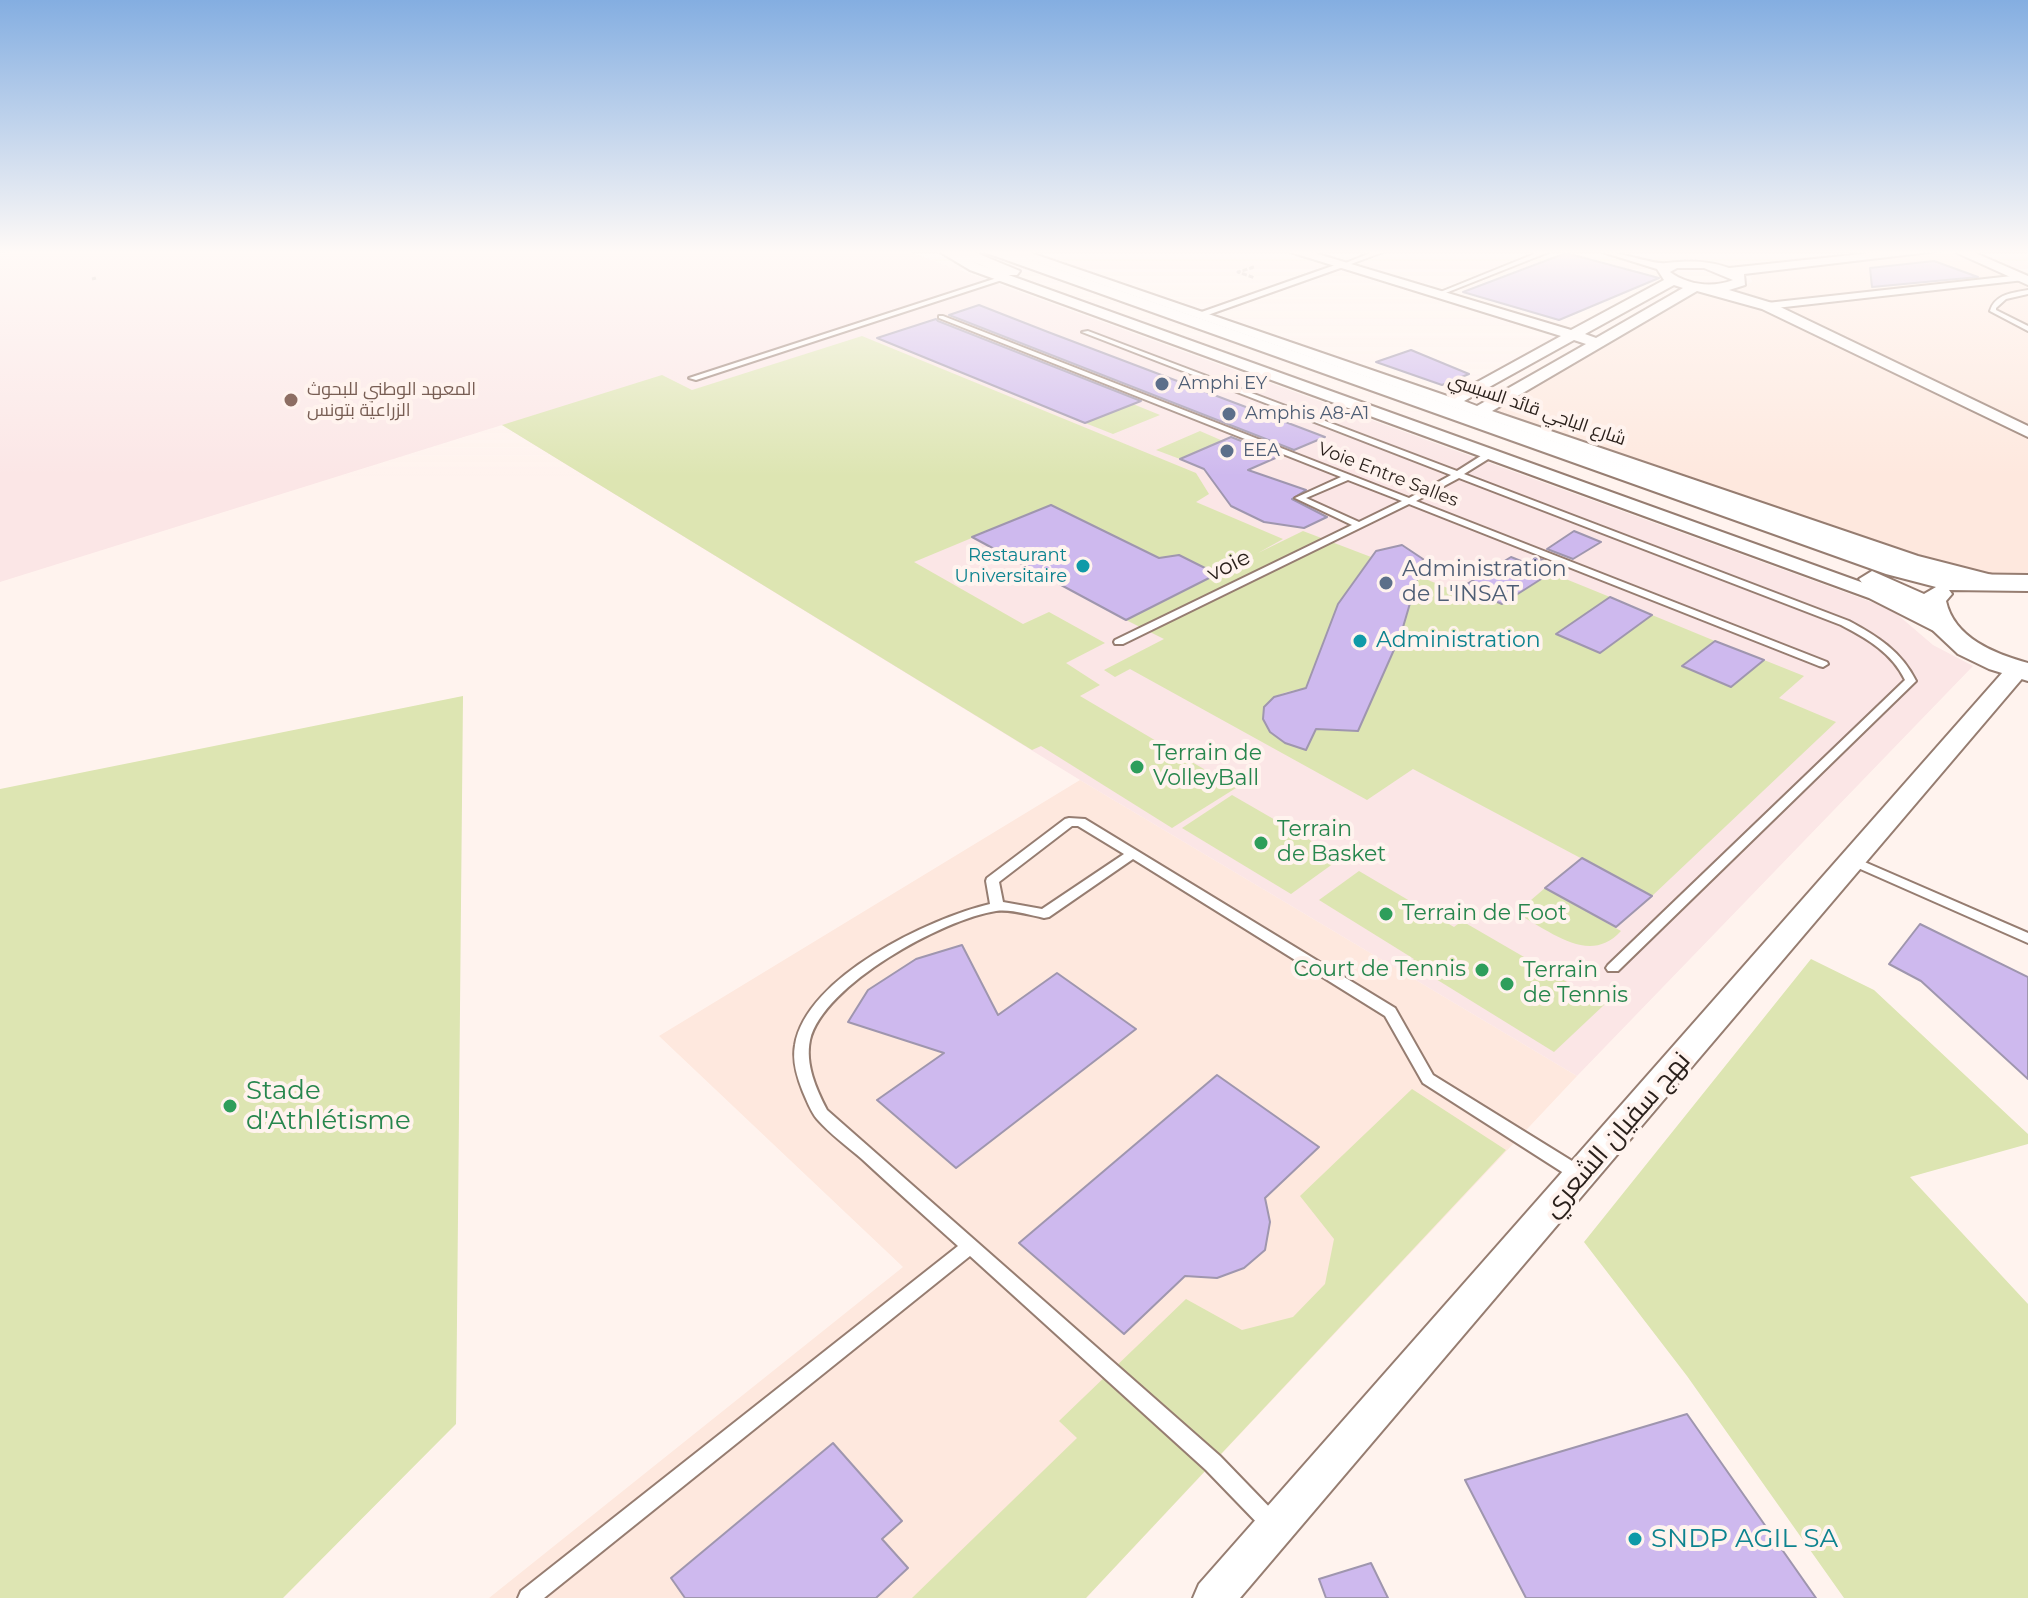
<!DOCTYPE html>
<html>
<head>
<meta charset="utf-8">
<style>
  body { margin:0 }
  canvas { display:block; background:#fff3ee }
</style>
</head>
<body>
<canvas width="2028" height="1598"></canvas>
<script>
const g = document.querySelector('canvas').getContext('2d');
g.lineJoin = 'round';
function fillPath(path, color) {
  g.fillStyle = color;
  g.fill(path, 'evenodd');
}
function strokePath(path, color, width, dash) {
  g.strokeStyle = color;
  g.lineWidth = width;
  g.lineCap = dash ? 'butt' : 'round';
  g.setLineDash(dash || []);
  g.stroke(path);
}
function drawText(font, color, halo, rows, align = 'center') {
  g.font = font + ' Montserrat,Cairo,sans-serif';
  g.lineWidth = 8;
  g.setLineDash([]);
  g.textBaseline = 'middle';
  g.strokeStyle = halo;
  g.fillStyle = color;
  for (const [text, x, y, turn = 0] of rows) {
    g.save();
    g.translate(x, y);
    g.rotate((+turn || 0) * Math.PI / 180);
    g.textAlign = isNaN(turn) ? turn : align;
    if (halo) g.strokeText(text, 0, 0);
    g.fillText(text, 0, 0);
    g.restore();
  }
}
const built = new Path2D(`
  M1945,252h26l57,24v301l-38,-3 -68,-16 -428,-147 209,-122h32l17,-7 -3,-10z
  M1080,780l497,296 -491,522h-597l414,-331 -244,-231z`);
const education = new Path2D(`
  M9,252h901l981,357 42,36 40,21 -396,410 -497,-296 -578,-355 -502,157v-328z`);
const green = new Path2D(`
  M862,336l334,137 13,21 -13,8 87,37 -25,14 45,-22 68,26 -33,47 -31,84c-28,4 -55,12 -37,44l73,-3c44,-48 57,-91 75,-153l37,15 7,-4 40,17 49,-31 59,24 -53,37 43,19 52,-38 63,26 -32,25 48,20 33,-26 40,16 -25,22 57,24 -184,174 -239,-127 -46,31 -237,-131 -15,8 -11,-7 60,-31 -38,-19 91,-46 -38,-19 -20,3 -108,-53 -137,57 109,62 26,-12 56,31 -39,20 34,22 -20,11 156,92 -64,40 -131,-82 -9,4 -530,-325 160,-50 30,15z
  M1133,404l27,11 -47,19 -28,-11z
  M1200,431l23,10 -43,18 -24,-9z
  M463,696l-7,728 -173,174h-283v-809z
  M1232,795l109,63 -50,36 -109,-66z
  M1359,871l95,56 8,-6 143,83 -51,48 -144,-89 4,-4 -95,-59z
  M1545,888l76,43c-32,35 -70,0 -105,-18z
  M1811,959l63,31 154,144v10l-118,33 118,127v294h-184l-157,-222 -103,-134z
  M1412,1089l94,61 -420,448h-174l165,-160 -18,-17 127,-122 56,31 51,-13 32,-33 9,-45 -34,-43z`);
const building = new Path2D(`
  M1566,253l93,25 -100,42 -96,-28z
  M1934,261l44,16 -106,10 -2,-19z
  M979,305l69,27 277,105 -31,13 -345,-135z
  M936,319l2,2 203,80 -56,22 -208,-85z
  M1411,350l58,24 -27,11 -66,-23z
  M1231,437l49,19 -32,14 58,20 -14,9 35,18 -23,11 -40,-6 -33,-16 -27,-37 -24,-10z
  M1051,505l108,53 20,-3 38,19 -91,46 -154,-83z
  M1574,531l27,11 -28,17 -26,-10z
  M1402,545l21,14 -22,75 -43,97 -42,-2 -10,21 -21,-7 -15,-11 -7,-13 1,-12 10,-10 32,-9 32,-84 38,-53z
  M1511,557l15,6 9,-6 25,10 -58,37 -40,-17z
  M1610,597l42,18 -52,38 -44,-19z
  M1715,641l49,19 -33,27 -49,-21z
  M1582,858l70,38 -36,31 -71,-39z
  M1920,924l108,53v102l-107,-98 -32,-17z
  M962,945l36,70 59,-42 79,56 -180,139 -79,-68 67,-47 -96,-31 20,-32 48,-31z
  M1217,1075l102,72 -54,51 5,24 -5,28 -21,18 -27,10 -32,-2 -61,58 -105,-91z
  M1687,1414l129,184h-290l-61,-118z
  M833,1443l69,78 -20,18 26,29 -32,30h-191l-14,-20z
  M1371,1563l17,35h-62l-7,-19z`);
const path = new Path2D(`
  M1254,267l-16,5 17,6
  M92,279l4,-1`);
const service = new Path2D(`
  M1373,252h10l-40,15 -5,-1z
  M1539,252h10l-111,44 -5,-1z
  M1003,276l2,1v2l-309,101 -7,-2z
  M2028,290v4l-22,5 -10,9v2l32,16v5l-38,-20c5,-17 22,-18 38,-21z
  M939,316h4l466,182 42,-23 -369,-143 6,-1 369,140 30,-19h6v4l-29,18 385,147c28,15 52,30 67,60l-298,290h-10l-2,-3 2,-3 297,-285c-13,-27 -37,-41 -64,-55l-382,-147 -43,23 411,161 1,2 -5,3 -4,-1 -410,-162 -286,140h-8l-1,-2 1,-2 237,-115 -57,-27 46,-21 -402,-159zM1348,480l54,21 -43,21 -53,-24z
  M1069,818l16,1 310,189 38,67 152,94 2,5 -2,5 -6,2 -6,-2 -150,-96 -38,-67 -252,-157 -84,58 -5,1c-15,-3 -32,-9 -48,-7 -53,8 -173,74 -186,129 -5,24 6,49 17,70l393,346 58,60 3,7 -3,7 -7,3 -7,-3 -58,-60 -236,-214 -426,342h-26l3,-7 437,-345c-32,-29 -64,-57 -95,-86 -15,-13 -33,-26 -46,-41 -6,-7 -10,-18 -14,-27 -6,-15 -11,-31 -8,-47 11,-68 135,-127 195,-141l-4,-23 1,-3 78,-59zM1072,826h6l46,28 -82,55 -39,-7 -4,-20z
  M1853,857l175,76v10l-179,-79 -2,-3 2,-3z`);
const pedestrian = new Path2D(`
  M1338,264l8,2 -144,51 -9,-2z
  M2021,275l5,3 -2,2 -257,29 -5,-3 5,-3z`);
const minor = new Path2D(`
  M940,252h16l22,12 905,326 66,36 -10,6 -7,-2 -63,-32 -899,-328z
  M1008,252h20l422,145 111,-61 -271,-84h21l260,78 93,-50 -7,-11 -55,-17c20,0 52,13 64,11 23,-2 40,-3 63,5l152,-16h49l-186,22 1,11 -16,5 43,13 256,123v11l-266,-128 -65,-18 -205,120 426,145 78,20 3,4 -10,6 -85,-22zM1677,268h27l29,12c-21,8 -45,5 -63,-8zM1674,285l9,3 -87,50 -11,-4zM1574,340l12,4 -109,62 -13,-5z
  M1955,252h18l55,24v9z
  M2018,663l10,5 -2,6 -786,924h-47l6,-14 811,-920z`);
const tertiary = new Path2D(`
  M949,252h25l46,19 -3,4h-12z
  M984,252h25l895,311 44,11 80,1v16l-79,-1 3,4 -6,7c8,37 49,53 82,62v18l-39,-12 -31,-15 -51,-48 -44,-22 -4,-5 13,-8 52,23 12,-7 -50,-13z`);
const markers = [
  [1162,384,8,"#5c6f8a"],
  [291,400,8,"#8d6e63"],
  [1229,414,8,"#5c6f8a"],
  [1227,451,8,"#5c6f8a"],
  [1083,566,8,"#0f9aa8"],
  [1386,583,8,"#5c6f8a"],
  [1360,641,8,"#0f9aa8"],
  [1137,767,8,"#2e9e5b"],
  [1261,843,8,"#2e9e5b"],
  [1386,914,8,"#2e9e5b"],
  [1482,970,8,"#2e9e5b"],
  [1507,984,8,"#2e9e5b"],
  [230,1106,8,"#2e9e5b"],
  [1635,1539,8,"#0f9aa8"]
];
const farServicenames = [
  ["Amphi EY",1178,384],
  ["Amphis A8-A1",1245,414],
  ["EEA",1243,451]
];
const farEducationnames = [
  ["المعهد الوطني للبحوث",307,390],
  ["الزراعية بتونس",307,411]
];
const farStreetnames = [
  ["شارع الباجي قائد السبسي",1537,410,19],
  ["Voie Entre Salles",1388,475,21]
];
const farCulturenames = [
  ["Restaurant",1067,556],
  ["Universitaire",1067,577]
];
const streetNames = [
  ["voie",1229,566,-26]
];
const serviceNames = [
  ["Administration",1402,570],
  ["de L'INSAT",1402,595]
];
const cultureNames = [
  ["Administration",1376,641]
];
const leisureNames = [
  ["Terrain de",1153,754],
  ["VolleyBall",1153,779],
  ["Terrain",1277,830],
  ["de Basket",1277,855],
  ["Terrain de Foot",1402,914],
  ["Court de Tennis",1466,970,"right"],
  ["Terrain",1523,971],
  ["de Tennis",1523,996]
];
const nearLeisurenames = [
  ["Stade",246,1091],
  ["d'Athlétisme",246,1121]
];
const nearStreetnames = [
  ["نهج سفيان الشعري",1617,1135,-49]
];
const nearCulturenames = [
  ["SNDP AGIL SA",1651,1539]
];
fillPath(built, '#fee8de');
fillPath(education, '#fbe6e6');
fillPath(green, '#dde5b2');
fillPath(building, '#ceb9ee');
strokePath(building, '#9f96ae', 2);
strokePath(service, '#967d71', 4);
strokePath(pedestrian, '#967d71', 4);
strokePath(minor, '#967d71', 4);
strokePath(tertiary, '#967d71', 4);
strokePath(path, '#beb3ae', 3, [5, 2]);
fillPath(service, '#fff');
fillPath(pedestrian, '#fff');
fillPath(minor, '#fff');
fillPath(tertiary, '#fff');
const sky = g.createLinearGradient(0, 0, 0, 476);
sky.addColorStop(0, '#84aee1');
sky.addColorStop(0.53, '#fffaf7');
sky.addColorStop(1, '#fffaf700');
g.fillStyle = sky;
g.fillRect(0, 0, 2028, 476);
for (const [x, y, r, color] of markers) {
  const dot = new Path2D();
  dot.arc(x, y, r, 0, 2 * Math.PI);
  g.fillStyle = color;
  g.fill(dot);
  strokePath(dot, '#fff3ee', 3);
}
drawText('18px', '#4e5e75', '#fff3ee', farServicenames, 'left');
drawText('18px', '#785e54', '#fff3ee', farEducationnames, 'left');
drawText('18px', '#2b211c', '#fff3ee', farStreetnames);
drawText('18px', '#0d838f', '#fff3ee', farCulturenames, 'right');
drawText('22px', '#2b211c', '#fff3ee', streetNames);
drawText('22px', '#4e5e75', '#fff3ee', serviceNames, 'left');
drawText('22px', '#0d838f', '#fff3ee', cultureNames, 'left');
drawText('22px', '#27864d', '#fff3ee', leisureNames, 'left');
drawText('26px', '#27864d', '#fff3ee', nearLeisurenames, 'left');
drawText('26px', '#2b211c', '#fff3ee', nearStreetnames);
drawText('26px', '#0d838f', '#fff3ee', nearCulturenames, 'left');
</script>
</body>
</html>
